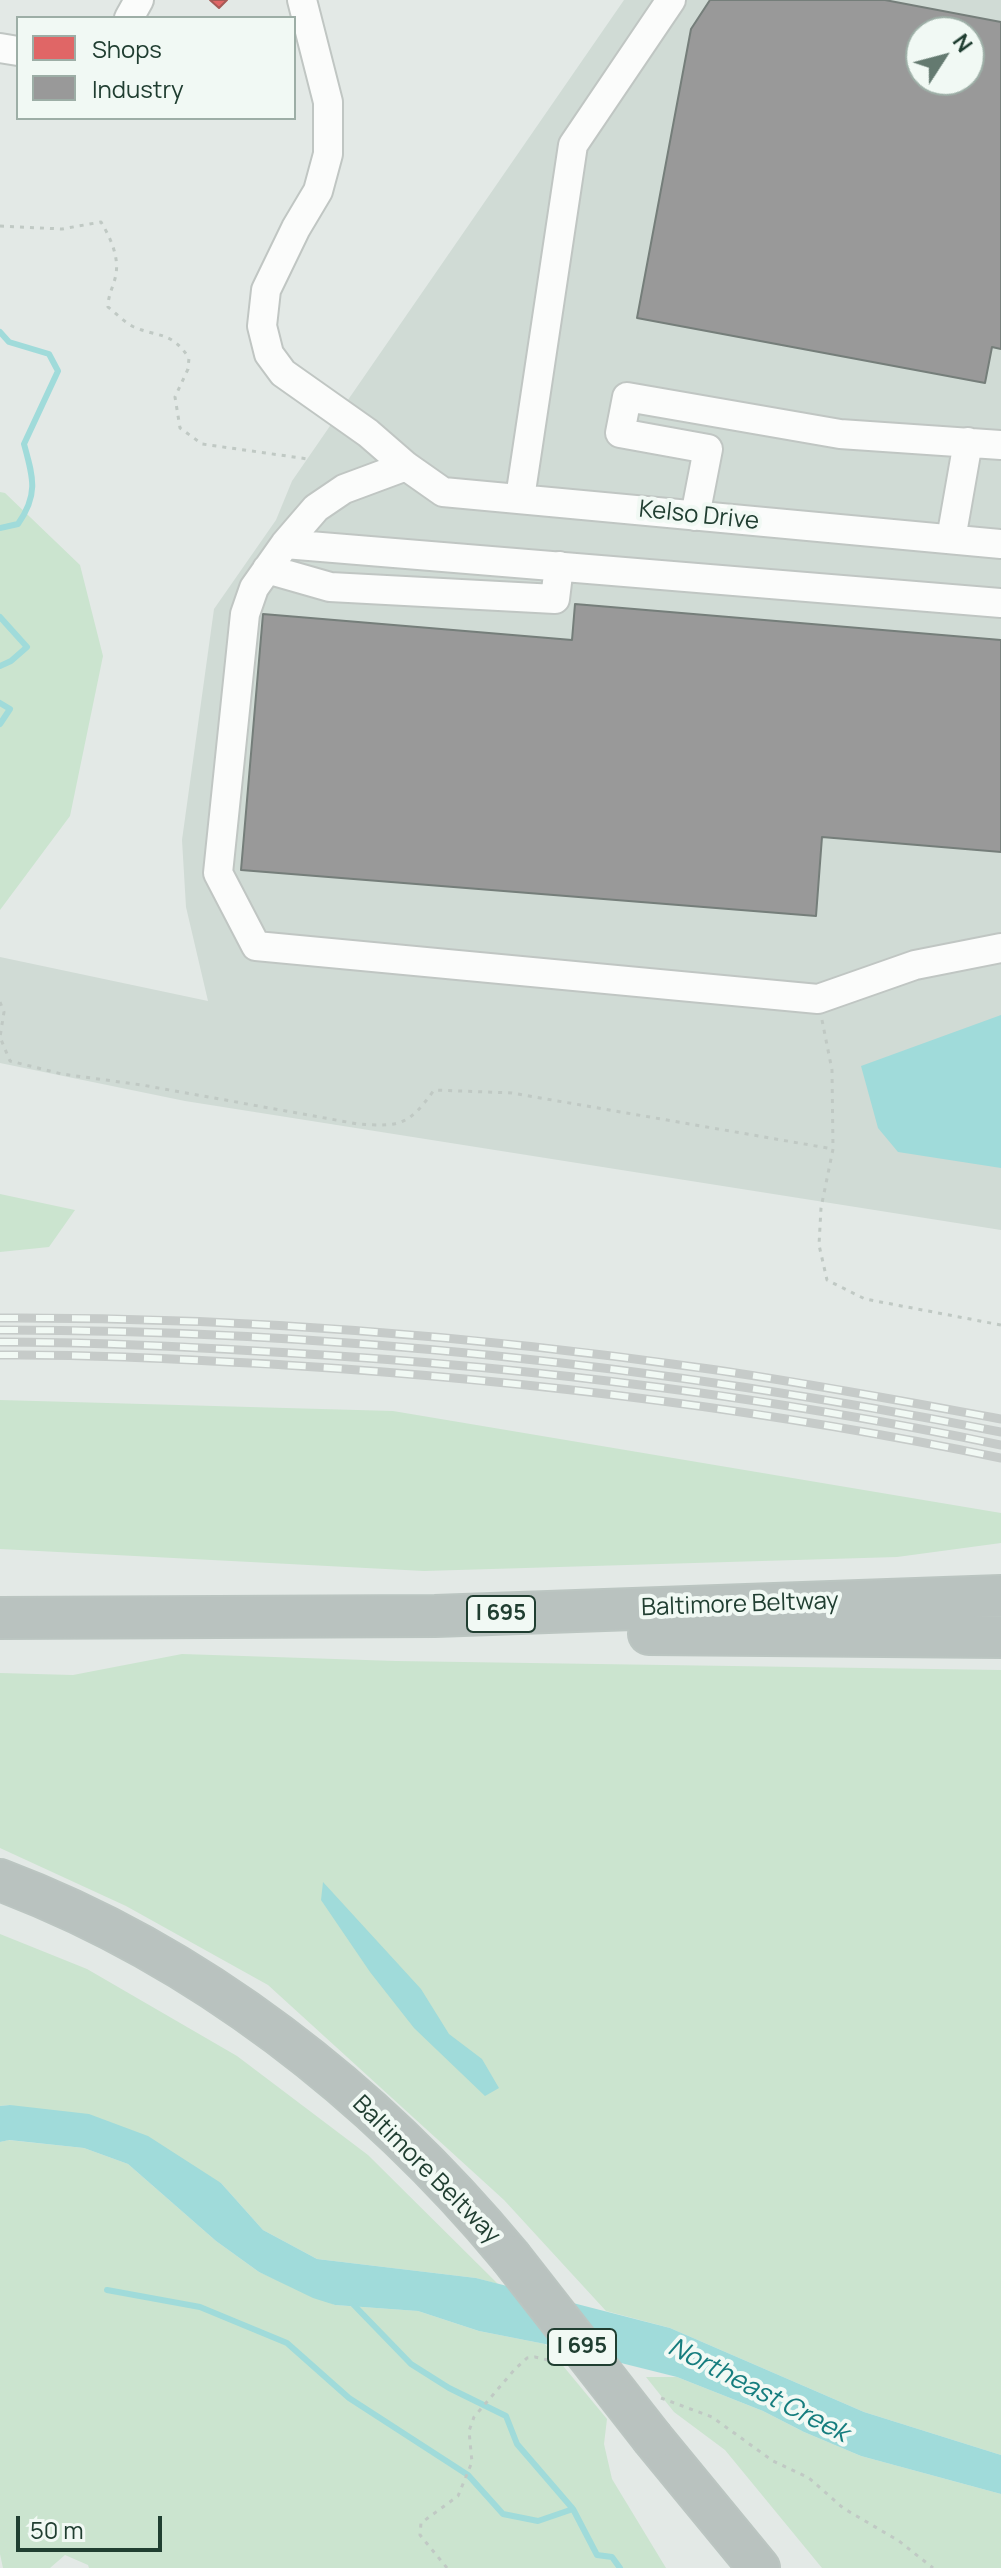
<!DOCTYPE html>
<html>
<head>
<meta charset="utf-8">
<style>
  body { margin:0 }
  #map { position:relative; width:1001px; height:2568px; overflow:hidden; background:#e3e9e6; font-family:Manrope,sans-serif }
  canvas { display:block }
  .legend { position:absolute; left:16px; top:16px; width:280px; height:104px; box-sizing:border-box; background:#f1f9f4; border:2px solid #9daea6; margin:0; padding:10px 14px; list-style:none; font-size:24px; color:#203e31 }
  .legend li { display:flex; align-items:center; gap:16px; height:40px }
  .legend b { width:40px; border:2px solid #9daea6 }
  .north { position:absolute; left:905px; top:16px; width:80px; height:80px; box-sizing:border-box; background:#f1f9f4; border:2px solid #9daea6; border-radius:50%; rotate:54deg; font-size:22px; font-weight:700; line-height:32px; text-align:center; color:#203e31 }
  .north::after { content:''; display:block; margin:auto; width:28px; height:36px; background:#647a70; clip-path:polygon(50% 0,100% 100%,50% 72%,0 100%) }
  .scale { position:absolute; left:16px; top:2516px; width:146px; height:36px; box-sizing:border-box; border:4px solid #203e31; border-top:0; padding-left:10px; font-size:24px; line-height:28px; white-space:nowrap; color:#203e31; -webkit-text-stroke:6px #f1f9f4; paint-order:stroke }
</style>
</head>
<body>
<div id="map">
<canvas width="1001" height="2568"></canvas>
<ul class="legend">
<li><b style="height:22px;background:#e06666"></b>Shops</li>
<li><b style="height:22px;background:#999"></b>Industry</li>
</ul>
<div class="north">N</div>
<div class="scale">50 m</div>
</div>
<script>
const g = document.querySelector('canvas').getContext('2d');
g.lineJoin = 'round';
function fillPath(path, color) {
  g.fillStyle = color;
  g.fill(path, 'evenodd');
}
function strokePath(path, color, width, dash) {
  g.strokeStyle = color;
  g.lineWidth = width;
  g.lineCap = dash ? 'butt' : 'round';
  g.setLineDash(dash || []);
  g.stroke(path);
}
function drawText(font, color, halo, rows, align = 'center') {
  g.font = font + ' Manrope,sans-serif';
  g.lineWidth = 8;
  g.setLineDash([]);
  g.textBaseline = 'middle';
  g.strokeStyle = halo;
  g.fillStyle = color;
  for (const [text, x, y, turn = 0] of rows) {
    g.save();
    g.translate(x, y);
    g.rotate((+turn || 0) * Math.PI / 180);
    g.textAlign = isNaN(turn) ? turn : align;
    if (halo) g.strokeText(text, 0, 0);
    g.fillText(text, 0, 0);
    g.restore();
  }
}
const built = new Path2D(`
  M624,0h377v1230l-816,-129 -185,-38v-106l208,44 -22,-94 -4,-67 32,-231 62,-89 16,-39zM921,32h48v48h-48z`);
const green = new Path2D(`
  M0,492l5,1 75,72 23,91 -33,160 -70,94z
  M0,1194l75,16 -26,37 -49,5z
  M0,1400l393,11 608,102v30l-104,14 -473,14 -424,-22z
  M182,1654l214,7 605,9v785l-137,-43 -194,-84 -64,-17 -102,-111 -236,-215 -142,-79 -126,-58v-175l73,2z
  M0,1934l87,35 150,87 131,99 130,129 -22,-6 -159,-19 -54,-29 -42,-47 -211,-78 -10,1z
  M8,2140l76,8 44,16 88,77 43,31 76,33 83,6 61,20 66,13 62,75 -3,25 8,35 54,89h-577l-1,-3 -23,-10 -15,13h-47l-3,-14v-412z
  M646,2377h31l86,34 41,21 57,24 140,38v74h-179l-97,-118 -51,-38z`);
const water = new Path2D(`
  M1001,1015v153l-103,-16 -20,-24 -17,-62z
  M323,1882l98,107 28,45 33,25 17,29 -14,8 -71,-68 -44,-56 -49,-72z
  M10,2105l79,9 59,22 73,47 42,47 54,29 159,19 194,50 194,84 137,43v39l-140,-38 -57,-24 -41,-21 -86,-34 -132,-33 -66,-13 -61,-20 -83,-6 -22,-7 -54,-26 -43,-31 -88,-77 -44,-16 -75,-8 -9,2v-36z`);
const shops = new Path2D(`
  M210,0h17l-8,8z`);
const industry = new Path2D(`
  M710,0h175l116,22v327l-9,-2 -7,36 -348,-65 54,-289zM921,32h48v48h-48z
  M575,604l426,36v212l-179,-15 -6,79 -575,-46 22,-256 309,26z`);
const stream = new Path2D(`
  M0,332l9,10 40,12 9,17 -34,73c9,33 15,50 -6,80l-18,4
  M0,617l27,30 -16,14 -11,5
  M0,703l10,6 -10,15
  M107,2290l93,17 87,36 62,55 119,77 35,39 35,7 35,-12
  M350,2301l61,63 38,24 57,28 11,28 56,65 24,46 15,2 8,11`);
const path = new Path2D(`
  M0,226l62,3 39,-7c9,15 18,34 15,52 -2,12 -8,20 -8,33 8,6 17,16 26,20 26,11 37,4 55,31l-1,11 -13,28 5,31 22,16 106,15
  M0,1002l4,10 -4,25 10,24 52,13 80,11 216,39c43,3 51,1 76,-34l78,3 321,56
  M822,1020l10,50 1,79 -12,59 -2,37 8,35 38,19 136,26
  M661,2398l51,19 61,44 36,17 34,30 56,33 34,27
  M447,2568l-27,-33 1,-12 37,-27 14,-34 -3,-31 5,-14 41,-48 12,-11 8,-1 17,4`);
const minor = new Path2D(`
  M302,0l26,102v52l-10,37 -22,37 -30,62 -4,36 7,28 14,19 85,60 38,33 37,26 558,52
  M129,18l10,-18
  M0,48l18,3
  M406,466l-62,23 -28,19 -31,36 -31,44 -9,26 -27,259 38,73 562,53 97,-34 86,-17
  M520,498l53,-353 98,-145
  M695,516l13,-67 -88,-16 7,-36 213,37 161,11
  M951,539l17,-97
  M285,544l716,59
  M267,569l63,18 225,12 4,-33`);
const highway = new Path2D(`
  M0,1618l435,-2 566,-20
  M649,1634l352,3
  M0,1880c199,75 375,213 510,376
  M653,2439l106,129`);
const rail = new Path2D(`
  M0,1318c234,-1 470,17 702,50 100,14 200,33 299,51
  M0,1330c336,0 672,37 1001,102
  M0,1342c97,0 194,5 291,11 238,14 476,43 710,92
  M0,1355c95,-1 190,5 285,10 240,15 480,44 716,93`);
const highwayBridge = new Path2D(`
  M510,2256l143,183`);
const shields = [
  [501,1614,68],
  [582,2347,68]
];
const shieldNames = [
  ["I 695",501,1614],
  ["I 695",582,2347]
];
const streetNames = [
  ["Kelso Drive",699,516,6],
  ["Baltimore Beltway",740,1605,-2],
  ["Baltimore Beltway",426,2170,45]
];
const waterNames = [
  ["Northeast Creek",758,2391,27]
];
fillPath(built, '#d0dbd5');
fillPath(green, '#cbe4cf');
fillPath(water, '#a0dbda');
fillPath(shops, '#e06666');
strokePath(shops, '#a65a56', 2);
fillPath(industry, '#999');
strokePath(industry, '#757e7a', 2);
strokePath(stream, '#a0dbda', 6);
strokePath(minor, '#c0c6c3', 32);
strokePath(highway, '#bbc5c1', 44);
strokePath(path, '#c0c9c4', 3, [4, 6]);
strokePath(minor, '#fbfcfb', 28);
strokePath(highway, '#b9c2bf', 40);
strokePath(rail, '#c6cbc9', 9);
strokePath(rail, '#f1f9f4', 6, [18]);
strokePath(highwayBridge, '#bbc5c1', 44, []);
strokePath(highwayBridge, '#b9c2bf', 40);
for (const [x, y, w] of shields) {
  const box = new Path2D();
  box.roundRect(x - w / 2, y - 18, w, 36, 6);
  g.fillStyle = '#f1f9f4';
  g.fill(box);
  strokePath(box, '#203e31', 2);
}
drawText('bold 22px', '#203e31', null, shieldNames);
drawText('24px', '#203e31', '#f1f9f4', streetNames);
drawText('italic 26px', '#167d7e', '#f1f9f4', waterNames);
</script>
</body>
</html>
